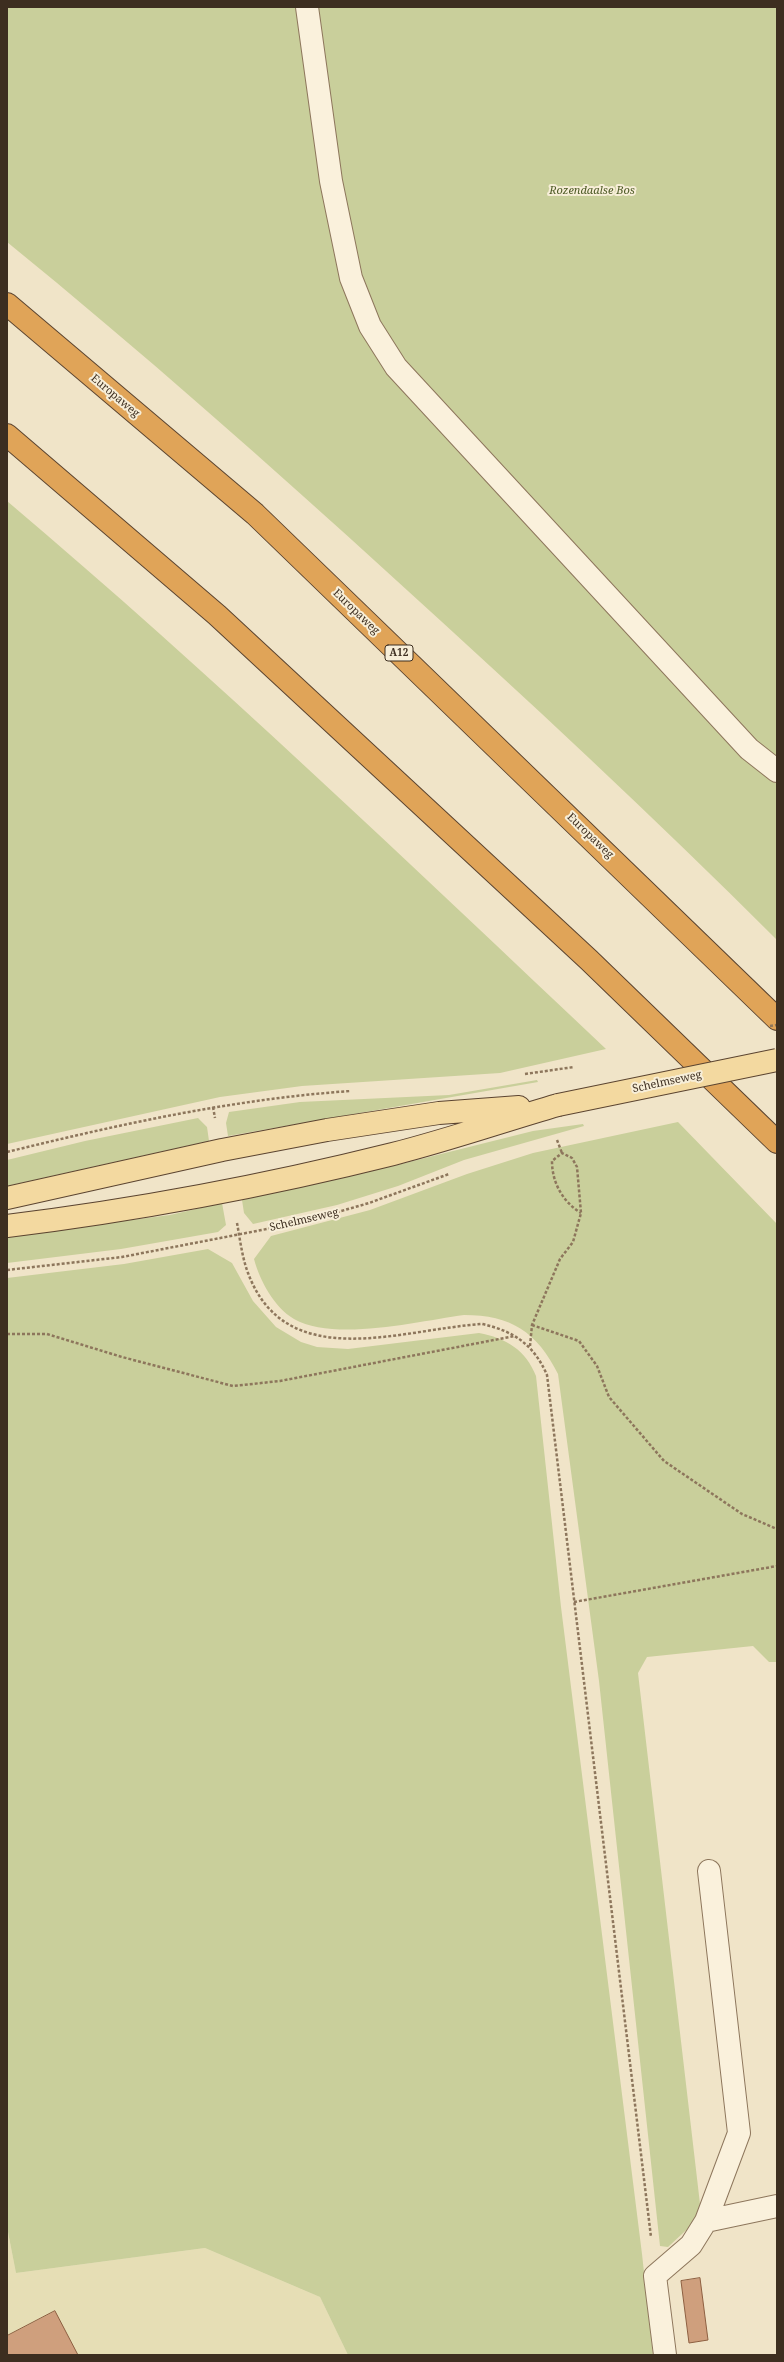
<!DOCTYPE html>
<html>
<head>
<meta charset="utf-8">
<style>
  body { margin:0 }
  #map { position:relative; width:784px; height:2362px; overflow:hidden; background:#f0e4c8; font-family:"Noto Serif",serif }
  canvas { display:block }
  .frame { position:absolute; inset:0; border:8px solid #3d2e20; pointer-events:none }
</style>
</head>
<body>
<div id="map">
<canvas width="784" height="2362"></canvas>
<div class="frame"></div>
</div>
<script>
const g = document.querySelector('canvas').getContext('2d');
g.lineJoin = 'round';
function fillPath(path, color) {
  g.fillStyle = color;
  g.fill(path, 'evenodd');
}
function strokePath(path, color, width, dash) {
  g.strokeStyle = color;
  g.lineWidth = width;
  g.lineCap = dash ? 'butt' : 'round';
  g.setLineDash(dash || []);
  g.stroke(path);
}
function drawText(font, color, halo, rows, align = 'center') {
  g.font = font + ' "Noto Serif",serif';
  g.lineWidth = 4;
  g.setLineDash([]);
  g.textBaseline = 'middle';
  g.strokeStyle = halo;
  g.fillStyle = color;
  for (const [text, x, y, turn = 0] of rows) {
    g.save();
    g.translate(x, y);
    g.rotate((+turn || 0) * Math.PI / 180);
    g.textAlign = isNaN(turn) ? turn : align;
    if (halo) g.strokeText(text, 0, 0);
    g.fillText(text, 0, 0);
    g.restore();
  }
}
const farmland = new Path2D(`
  M7,2227l9,46 189,-25 115,49 28,58h-341z`);
const green = new Path2D(`
  M7,7h290l65,321 415,452v160c-123,-123 -251,-242 -380,-359 -127,-116 -256,-230 -390,-339z
  M316,7h461v756l-375,-400 -25,-41 -30,-89z
  M7,501c207,175 402,362 599,548l-106,24 -198,13 -82,11 -213,47z
  M537,1080l1,2 -310,54 -2,-13 3,-11 71,-10 149,-7z
  M198,1118l9,9 2,14 -202,45v-26l78,-19z
  M678,1122l99,102v438h-8l-16,-16 -106,11 -9,16 62,531 -4,17 -28,26 -8,-1 -61,-565 -41,-307c-21,-42 -47,-59 -94,-59 -45,6 -129,27 -170,4 -20,-12 -34,-38 -40,-60l17,-23 99,-26 97,-36 66,-21z
  M583,1124l1,2 -120,34 -66,26 -61,19 -84,19 -9,-11 -2,-13 155,-35 136,-34z
  M222,1203l4,22 -8,7 -97,17 -114,14v-27l163,-21z
  M208,1249l24,14 21,38 23,26 25,15 16,5 31,2 131,-16c27,5 47,17 57,43l25,231 81,647 11,101h-305l-28,-58 -115,-49 -189,25 -9,-46v-949l117,-14z`);
const building = new Path2D(`
  M700,2278l8,62 -19,3 -8,-62z
  M55,2311l23,44h-71v-19z`);
const path = new Path2D(`
  M525,1074l49,-7
  M213,1107l2,11
  M557,1140l5,13
  M7,1152c114,-28 227,-53 344,-61
  M237,1223c3,16 5,34 11,50 38,102 154,56 234,51 32,7 52,21 65,51l104,862
  M7,1270l115,-13 181,-35 66,-19 80,-29
  M532,1325l47,16 18,25 12,31 55,64 78,53 35,15
  M7,1334h40l75,23 111,29 47,-5 235,-45
  M530,1346l2,-21 28,-66 13,-17 8,-29 -4,-46 -5,-9 -10,-5 -10,8c0,22 11,41 29,52
  M574,1602l203,-36`);
const minor = new Path2D(`
  M307,7l24,174 20,97 19,48 26,41 353,382 28,22
  M706,2221l33,-88 -30,-262
  M665,2355l-10,-79 36,-31 15,-24 71,-15`);
const major = new Path2D(`
  M7,1198l215,-48 105,-20 112,-17 80,-6
  M7,1226c130,-16 258,-40 386,-72 55,-14 110,-33 165,-49`);
const highway = new Path2D(`
  M7,304l248,210 522,505
  M7,435l210,180 372,345 188,182`);
const pathBridge = new Path2D(`
  M770,1026l7,-1`);
const majorBridge = new Path2D(`
  M558,1105l219,-45`);
const shields = [
  [399,653,28]
];
const shieldNames = [
  ["A12",399,653]
];
const parkNames = [
  ["Rozendaalse Bos",592,191]
];
const streetNames = [
  ["Europaweg",115,396,40],
  ["Europaweg",356,612,44],
  ["Europaweg",590,836,44],
  ["Schelmseweg",667,1082,-12],
  ["Schelmseweg",304,1220,-13]
];
fillPath(farmland, '#e6deb5');
fillPath(green, '#c9cf9b');
fillPath(building, '#cf9f7d');
strokePath(building, '#8d5f41', 1);
strokePath(minor, '#8d765c', 24);
strokePath(major, '#5b4430', 24);
strokePath(highway, '#5b4430', 24);
strokePath(path, '#8d765c', 2.5, [3, 2]);
strokePath(minor, '#faf1dc', 22);
strokePath(major, '#f3d9a0', 22);
strokePath(highway, '#e0a458', 22);
strokePath(majorBridge, '#5b4430', 24, []);
strokePath(pathBridge, '#8d765c', 2.5, [3, 2]);
strokePath(majorBridge, '#f3d9a0', 22);
for (const [x, y, w] of shields) {
  const box = new Path2D();
  box.roundRect(x - w / 2, y - 8, w, 16, 3);
  g.fillStyle = '#f7eed8';
  g.fill(box);
  strokePath(box, '#3d2e20', 1);
}
drawText('bold 10px', '#3d2e20', null, shieldNames);
drawText('italic 11px', '#4d5a26', '#f7eed8', parkNames);
drawText('11px', '#3d2e20', '#f7eed8', streetNames);
</script>
</body>
</html>
